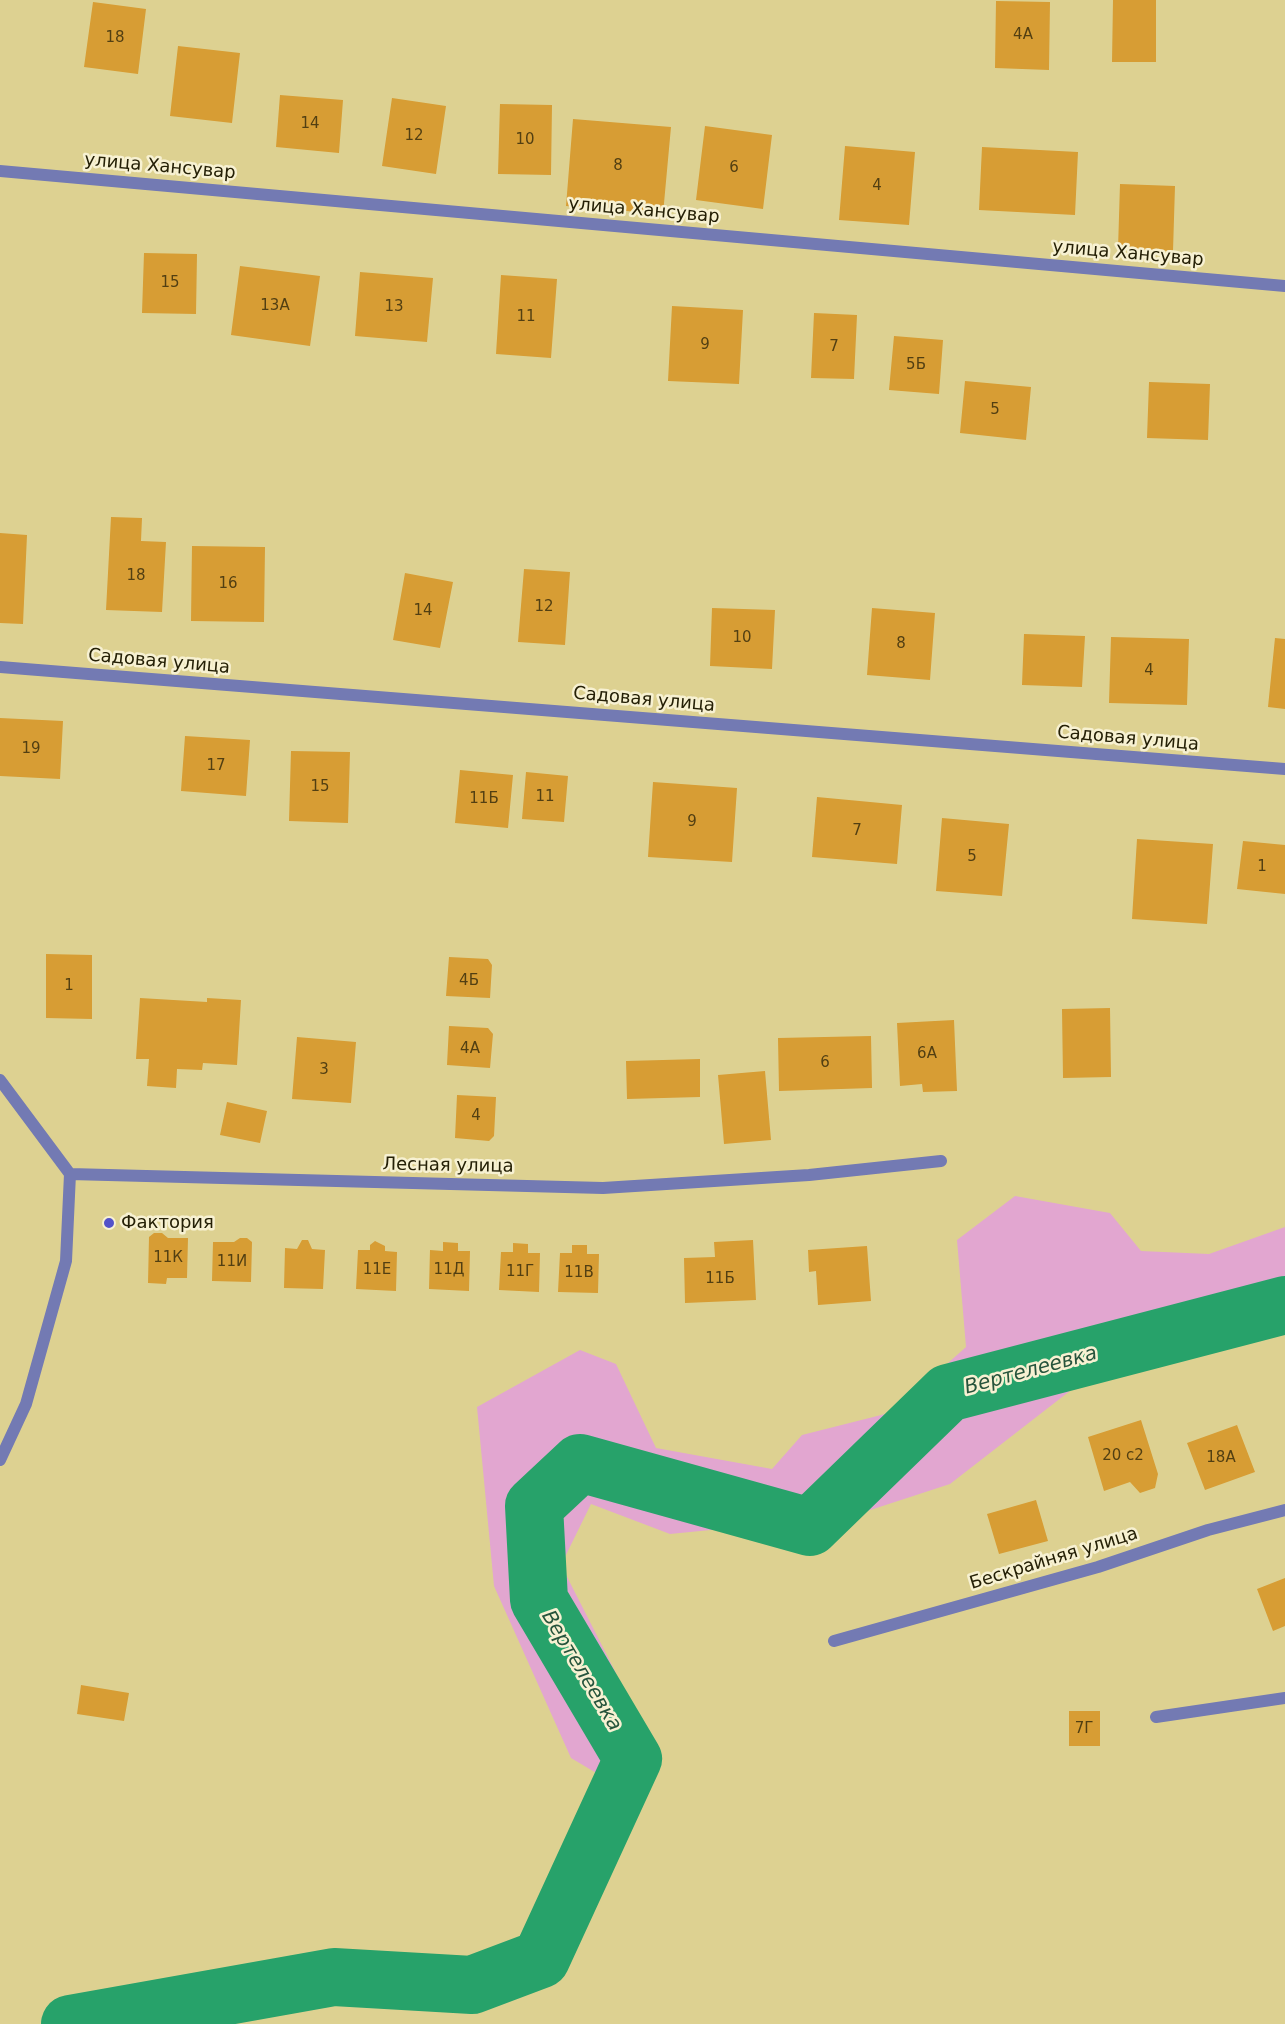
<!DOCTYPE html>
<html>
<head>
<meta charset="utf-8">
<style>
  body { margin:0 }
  canvas { display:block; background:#ddd191 }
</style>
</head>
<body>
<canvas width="1285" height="2024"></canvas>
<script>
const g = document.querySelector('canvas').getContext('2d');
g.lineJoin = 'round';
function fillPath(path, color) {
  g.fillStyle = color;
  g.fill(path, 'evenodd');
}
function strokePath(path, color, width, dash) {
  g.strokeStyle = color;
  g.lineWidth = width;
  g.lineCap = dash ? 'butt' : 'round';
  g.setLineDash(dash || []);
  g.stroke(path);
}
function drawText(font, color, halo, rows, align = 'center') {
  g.font = font + ' "DejaVu Sans",sans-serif';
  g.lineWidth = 5;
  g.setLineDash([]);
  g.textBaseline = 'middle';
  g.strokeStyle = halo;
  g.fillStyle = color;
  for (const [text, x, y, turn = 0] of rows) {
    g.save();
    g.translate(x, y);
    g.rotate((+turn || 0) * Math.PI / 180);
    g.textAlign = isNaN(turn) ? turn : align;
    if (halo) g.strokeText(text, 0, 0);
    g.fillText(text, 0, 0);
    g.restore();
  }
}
const green = new Path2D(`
  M1015,1196l95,17 31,38 68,3 76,-27v95l-161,27 -174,135 -98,32 -182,18 -79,-30 -30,61 55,108 -13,104 -32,-19 -77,-172 -17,-179 103,-57 36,14 40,84 116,21 30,-34 91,-23 73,-65 -9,-107z`);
const river = new Path2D(`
  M70,2024l264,-47 138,8 69,-26 92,-200 -94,-159 -5,-94 46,-43 230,64 138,-134 337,-88`);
const building = new Path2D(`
  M1113,0h43v62h-44z
  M996,1l54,1 -1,68 -54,-2z
  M93,2l53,7 -8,65 -54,-7z
  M178,46l62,7 -8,70 -62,-7z
  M280,95l63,5 -4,53 -63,-6z
  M392,98l54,8 -10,68 -54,-8z
  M500,104l52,1 -1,70 -53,-1z
  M573,119l98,8 -8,87 -97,-8z
  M705,126l67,9 -9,74 -67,-9z
  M845,146l70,6 -6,73 -70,-5z
  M982,147l96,5 -3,63 -96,-5z
  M1120,184l55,2 -2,65 -55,-2z
  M144,253l53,1 -1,60 -54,-1z
  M240,266l80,10 -10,70 -79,-11z
  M360,272l73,6 -6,64 -72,-6z
  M501,275l56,4 -6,79 -55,-4z
  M672,306l71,4 -4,74 -71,-3z
  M814,313l43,2 -3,64 -43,-1z
  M894,336l49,4 -4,54 -50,-4z
  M965,381l66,6 -5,53 -66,-7z
  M1149,382l61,2 -2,56 -61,-2z
  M111,517l31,1 -1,23 25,1 -4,70 -56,-2z
  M0,533l27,2 -4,89 -23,-1z
  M192,546l73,1 -1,75 -73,-1z
  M524,569l46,3 -5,73 -47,-3z
  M405,573l48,9 -13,66 -47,-8z
  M712,608l63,2 -3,59 -62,-3z
  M872,608l63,5 -5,67 -63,-5z
  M1024,634l61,2 -3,51 -60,-2z
  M1111,637l78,2 -2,66 -78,-2z
  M1275,638l10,1v70l-17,-2z
  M0,718l63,3 -3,58 -60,-3z
  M185,736l65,4 -4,56 -65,-5z
  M291,751l59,1 -2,71 -59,-2z
  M460,770l53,5 -5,53 -53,-5z
  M526,772l42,4 -4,46 -42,-3z
  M653,782l84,6 -5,74 -84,-5z
  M817,797l85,8 -5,59 -85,-7z
  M942,818l67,6 -7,72 -66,-5z
  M1137,839l76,5 -6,80 -75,-5z
  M1243,841l42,4v49l-48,-5z
  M46,954l46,1v64l-46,-1z
  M449,957l39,2 4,6 -2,33 -44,-2z
  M140,998l67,4v-4l34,2 -4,65 -34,-2 -1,7 -25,-1 -1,19 -29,-2 2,-27h-13z
  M1110,1008l1,69 -48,1 -1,-69z
  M954,1020l3,71 -34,1 -1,-8 -22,2 -3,-63z
  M449,1026l39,2 5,6 -3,34 -43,-3z
  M871,1036l1,52 -93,3 -1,-53z
  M297,1037l59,5 -5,61 -59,-4z
  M700,1059v38l-73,2 -1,-38z
  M765,1071l6,69 -47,4 -6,-69z
  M457,1095l39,2 -2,39 -5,5 -34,-3z
  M227,1102l40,9 -7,32 -40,-8z
  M154,1233h8l6,5h20l-1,40h-20l-1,6 -18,-1 1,-46z
  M240,1238h7l5,4 -1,40 -39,-1 1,-39h21z
  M302,1240h6l4,9 13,1 -2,39 -39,-1 1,-40 12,1z
  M753,1240l3,60 -71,3 -1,-45 31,-1 -1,-15z
  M375,1241l10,5v5l12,1 -1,39 -40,-2 2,-39h12v-5z
  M443,1242l15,1v8h12l-1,40 -40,-2 1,-39 13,1z
  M513,1243l15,1v9h12l-1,39 -40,-2 2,-38h12z
  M572,1245h15v9h12l-1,39 -40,-1 2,-39h12z
  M867,1246l4,55 -53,4 -2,-34 -7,1 -1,-22z
  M1141,1420l17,54 -3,14 -15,5 -10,-11 -26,9 -16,-54z
  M1237,1425l18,47 -50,18 -18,-47z
  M1036,1500l12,41 -49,13 -12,-40z
  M1285,1578v48l-12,5 -16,-42z
  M81,1685l48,8 -5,28 -47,-7z
  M1069,1711h31v35h-31z`);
const lane = new Path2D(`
  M1156,1717l129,-19`);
const street = new Path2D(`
  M0,171l1285,115
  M0,667l1285,102
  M0,1080l70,94 533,14 206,-13 132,-14
  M0,1460l26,-56 40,-143 4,-87
  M834,1641l264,-74 110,-37 77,-20`);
const markers = [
  [109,1223,6,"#5352c9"]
];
const numberNames = [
  ["4А",1023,35],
  ["18",115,38],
  ["14",310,124],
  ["12",414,136],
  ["10",525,140],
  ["8",618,166],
  ["6",734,168],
  ["4",877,186],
  ["15",170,283],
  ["13А",275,306],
  ["13",394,307],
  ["11",526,317],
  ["9",705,345],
  ["7",834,347],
  ["5Б",916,365],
  ["5",995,410],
  ["18",136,576],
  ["16",228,584],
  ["12",544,607],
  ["14",423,611],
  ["10",742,638],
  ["8",901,644],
  ["4",1149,671],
  ["19",31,749],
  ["17",216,766],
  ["15",320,787],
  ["11",545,797],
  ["11Б",484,799],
  ["9",692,822],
  ["7",857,831],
  ["5",972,857],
  ["1",1262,867],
  ["4Б",469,981],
  ["1",69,986],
  ["4А",470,1049],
  ["6А",927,1054],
  ["6",825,1063],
  ["3",324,1070],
  ["4",476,1116],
  ["11К",168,1258],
  ["11И",232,1262],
  ["11Е",377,1270],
  ["11Д",449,1270],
  ["11Г",520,1272],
  ["11В",579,1273],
  ["11Б",720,1279],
  ["20 с2",1123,1456],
  ["18А",1221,1458],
  ["7Г",1084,1729]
];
const streetNames = [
  ["улица Хансувар",160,167,5],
  ["улица Хансувар",644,211,5],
  ["улица Хансувар",1128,254,5],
  ["Садовая улица",159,662,5],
  ["Садовая улица",644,700,5],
  ["Садовая улица",1128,739,5],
  ["Лесная улица",448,1166,1],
  ["Бескрайняя улица",1054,1559,-17]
];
const poiNames = [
  ["Фактория",121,1223]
];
const waterNames = [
  ["Вертелеевка",1031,1371,-15],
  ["Вертелеевка",581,1671,59]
];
fillPath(green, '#e2a6d0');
strokePath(river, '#27a26a', 58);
fillPath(building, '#d79d34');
strokePath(lane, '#737ab3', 12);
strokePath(street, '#737ab3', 12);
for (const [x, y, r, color] of markers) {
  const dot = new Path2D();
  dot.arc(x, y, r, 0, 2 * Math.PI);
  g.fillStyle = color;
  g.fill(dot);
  strokePath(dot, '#f7f1d2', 2);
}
drawText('15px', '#523f12', null, numberNames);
drawText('18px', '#252006', '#f7f1d2', streetNames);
drawText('18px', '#252006', '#f7f1d2', poiNames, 'left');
drawText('italic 20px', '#26543c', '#f7f1d2', waterNames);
</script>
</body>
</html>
